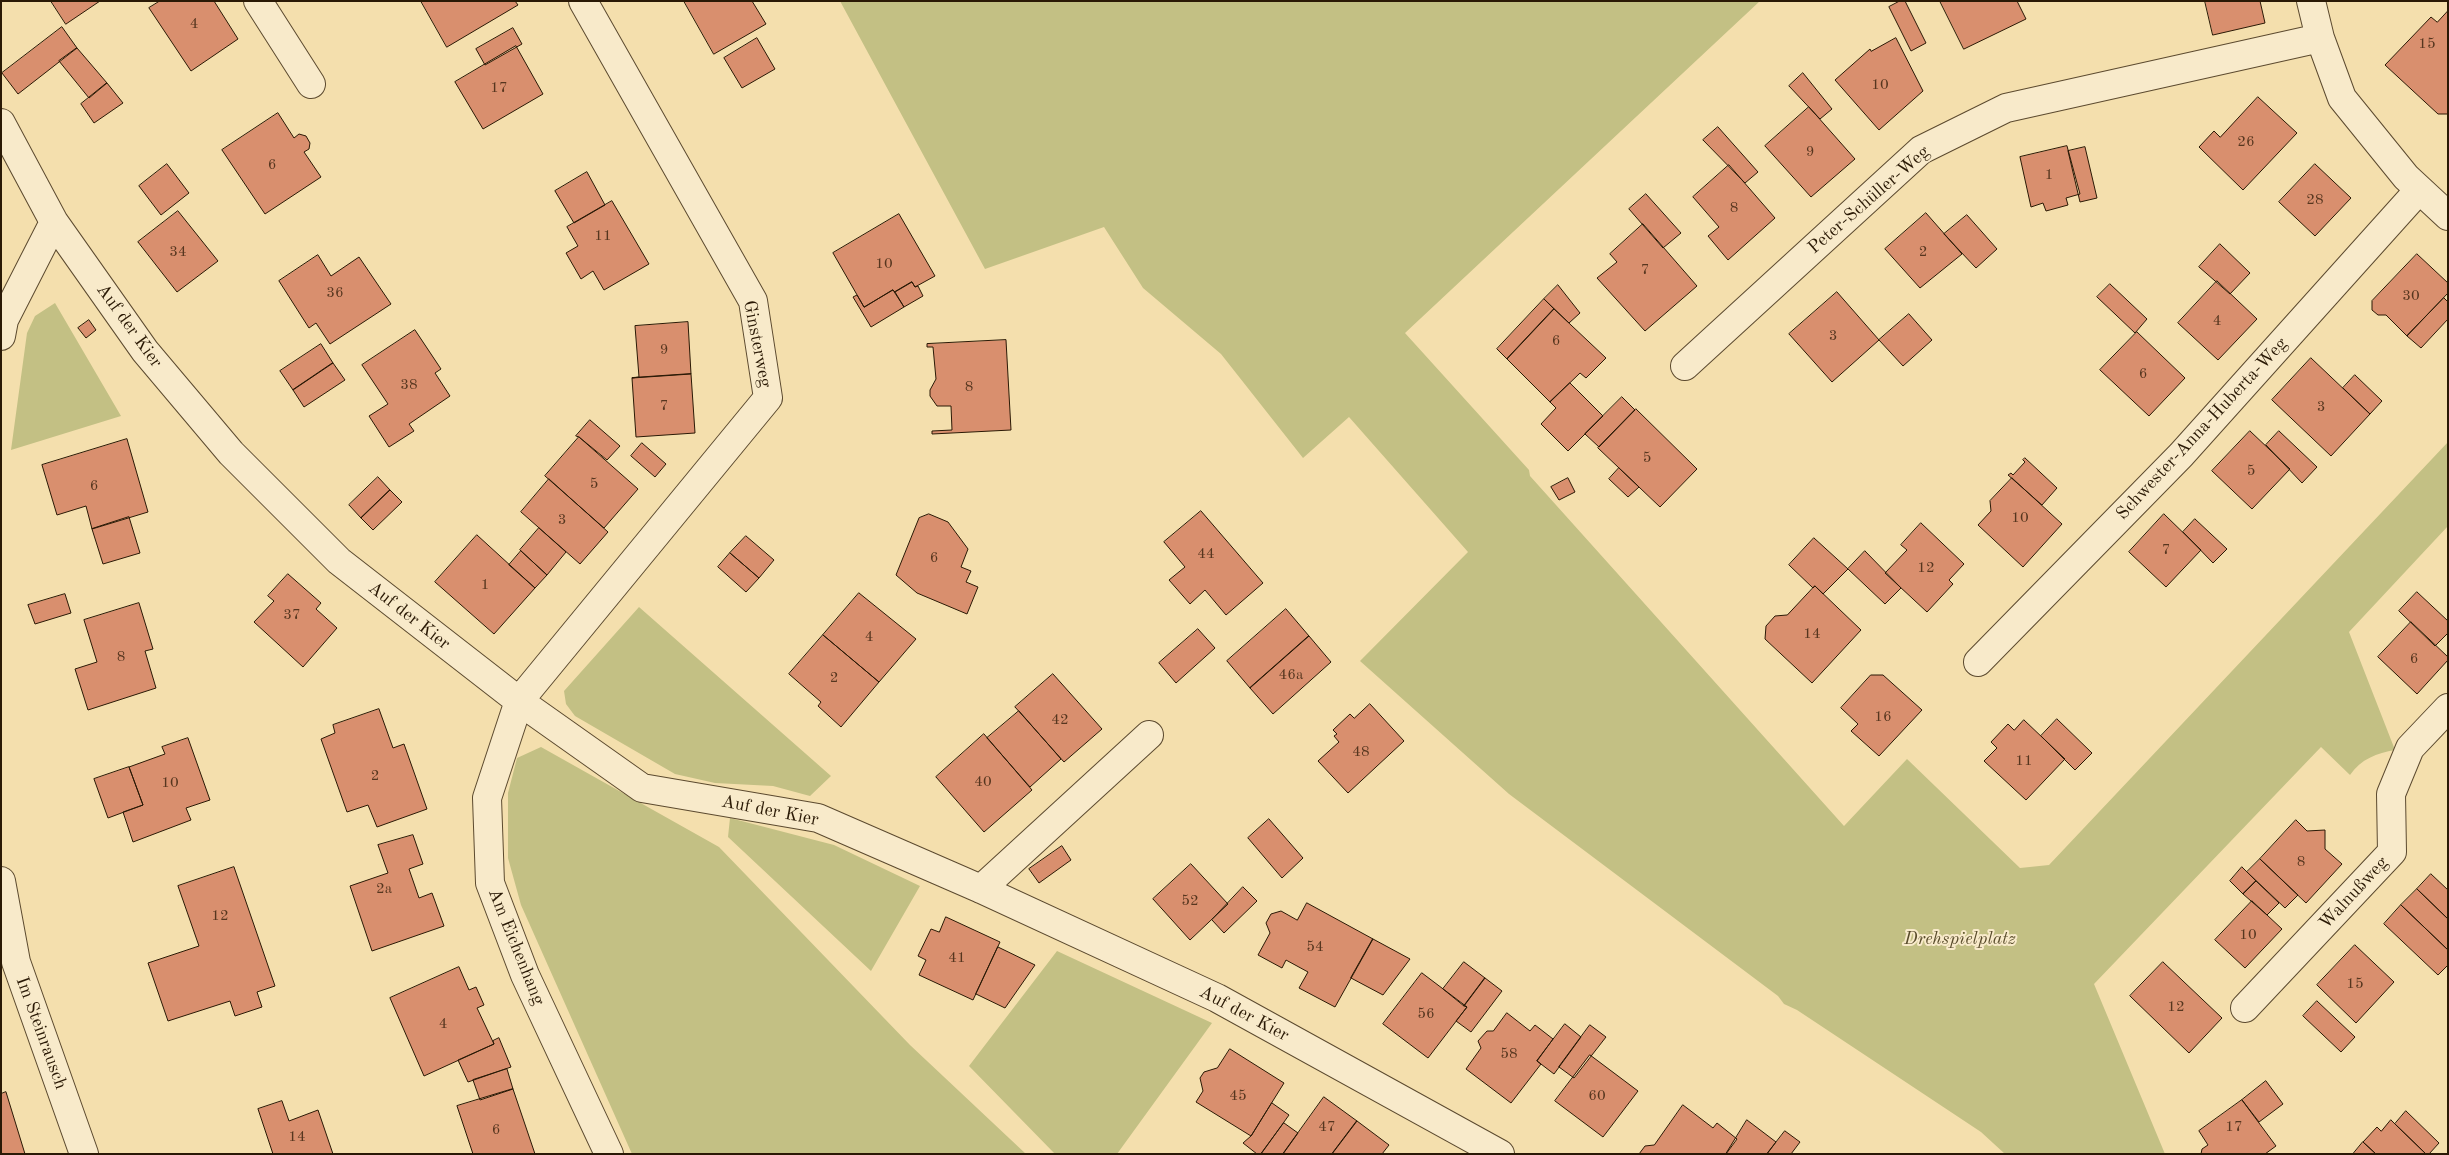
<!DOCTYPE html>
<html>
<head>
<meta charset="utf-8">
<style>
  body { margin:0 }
  #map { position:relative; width:2449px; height:1155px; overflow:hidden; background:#f4dfad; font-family:"Old Standard TT",serif }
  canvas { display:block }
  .frame { position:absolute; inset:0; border:2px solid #2a1905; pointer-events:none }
</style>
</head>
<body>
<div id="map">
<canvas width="2449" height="1155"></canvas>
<div class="frame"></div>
</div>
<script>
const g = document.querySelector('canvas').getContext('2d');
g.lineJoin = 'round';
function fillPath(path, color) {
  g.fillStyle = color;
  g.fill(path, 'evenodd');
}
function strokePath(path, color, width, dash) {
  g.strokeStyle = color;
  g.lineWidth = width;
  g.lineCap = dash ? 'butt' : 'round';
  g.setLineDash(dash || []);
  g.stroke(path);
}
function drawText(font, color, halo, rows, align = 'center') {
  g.font = font + ' "Old Standard TT",serif';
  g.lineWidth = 4;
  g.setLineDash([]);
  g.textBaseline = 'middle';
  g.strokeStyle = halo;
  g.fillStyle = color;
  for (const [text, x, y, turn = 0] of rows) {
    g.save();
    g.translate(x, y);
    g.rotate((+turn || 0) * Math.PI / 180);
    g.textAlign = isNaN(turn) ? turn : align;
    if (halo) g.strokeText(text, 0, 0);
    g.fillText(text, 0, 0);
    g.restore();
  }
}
const green = new Path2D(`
  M840,1h920l-355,332 124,137 1,6 314,350 63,-67 113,109 29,-3 399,-423v84l-99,106 46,118c-18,3 -34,9 -45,25l-29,-28 -227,237 71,170h-160l-24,-22 -184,-122 -13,-6 -6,-8 -269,-202 -149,-133 108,-109 -119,-135 -46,41 -82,-104 -78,-66 -39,-61 -119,42z
  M55,303l66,113 -110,34 16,-117 8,-17z
  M639,607l192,169 -21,20 -37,-10 -58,-3 -40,-9 -100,-58 -9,-12 -2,-13z
  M541,747l178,100 191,198 116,109h-394l-111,-249 -13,-47v-65l9,-35z
  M730,818l104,27 86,41 -49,85 -143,-134z
  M1057,951l155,72 -95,131h-62l-86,-88z`);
const building = new Path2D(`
  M51,1h49l-34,23z
  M160,1h54l24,38 -47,32 -42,-63z
  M421,1h94l3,4 -71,42z
  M684,1h68l14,23 -52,30z
  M1900,1h5l21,42 -15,8 -22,-44z
  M1940,1h77l9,18 -62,30z
  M2205,1h55l5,22 -52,12z
  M2448,11v103h-10l-53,-49 46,-48 6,5z
  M62,27l15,21 -59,46 -16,-21z
  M513,28l9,16 -37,21 -9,-16z
  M757,38l18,31 -33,19 -18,-30z
  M1896,38l27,53 -44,39 -44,-50 35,-31 1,2z
  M516,46l27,48 -60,35 -28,-47z
  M77,48l30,35 -18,15 -30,-37z
  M1803,73l29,36 -12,10 -31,-33z
  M107,83l16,20 -29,20 -13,-19z
  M2258,97l39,36 -54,57 -44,-43 15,-16 6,6z
  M1809,107l46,52 -44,38 -46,-51z
  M278,113l16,25 5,-4 7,2 4,7 -1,6 -5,3 17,25 -56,37 -43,-64z
  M1718,127l40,45 -13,11 -42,-43z
  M2067,146l13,48 -14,4 2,7 -22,6 -3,-8 -12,4 -11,-50z
  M2085,147l12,51 -17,4 -12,-51z
  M167,164l22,29 -28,22 -22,-29z
  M2315,164l36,34 -36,38 -36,-34z
  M1729,165l46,53 -47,42 -20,-24 11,-9 -26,-30z
  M587,172l18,33 -31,18 -19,-32z
  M1646,194l35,39 -18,15 -34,-39z
  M612,201l37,63 -45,26 -11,-19 -12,8 -15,-26 12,-7 -11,-19z
  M178,211l40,50 -41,31 -39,-50z
  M1926,213l36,41 -42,34 -35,-39z
  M899,214l36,62 -20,11 -3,-5 -17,10 -2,-2 -29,17 -31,-54z
  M1967,215l30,34 -21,19 -32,-34z
  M1643,224l54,62 -52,45 -48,-53 20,-16 -7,-8z
  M2220,244l30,29 -20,21 -31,-27z
  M2417,254l31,29v10l-41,43 -21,-21h-8l-6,-5v-9z
  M318,255l13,21 28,-19 32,47 -61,40 -14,-21 -7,5 -30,-47z
  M2217,281l40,38 -39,41 -40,-37z
  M912,282l3,5 3,-1 5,10 -19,11 -9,-15z
  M2110,284l37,35 -12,14 -38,-36z
  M1558,285l22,28 -11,10 -25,-24z
  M893,290l11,17 -33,20 -18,-30 4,-2 7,12z
  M1837,292l42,48 -47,42 -43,-48z
  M2444,298l4,4v17l-27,29 -14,-12z
  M1544,299l10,10 -47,50 -10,-10z
  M1554,309l52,49 -20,20 -6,-5 -30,29 -43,-43z
  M1909,314l23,26 -29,26 -24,-26z
  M89,320l7,10 -10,8 -8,-10z
  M688,322l3,52 -59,4 7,-1 -4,-51z
  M415,330l26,39 -6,4 15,23 -41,28 5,7 -25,16 -20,-31 19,-12 -26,-39z
  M2137,332l48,46 -36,38 -49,-46z
  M1006,340l5,90 -79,4v-3l20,-1 -1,-24h-14l-7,-10v-6l6,-11 -3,-32h-6v-3z
  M321,344l12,19 -40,27 -13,-19z
  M2311,358l59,56 -39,42 -59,-56z
  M333,363l12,17 -41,27 -11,-17z
  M691,374l4,59 -59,4 -4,-59z
  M2355,375l27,26 -12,13 -27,-26z
  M1570,383l33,33 -35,35 -27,-27 15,-16 -6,-6z
  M1622,397l13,13 -36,37 -14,-13z
  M1636,409l61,60 -37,38 -62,-59z
  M590,420l30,26 -13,14 -28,-23 -3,-1z
  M2250,431l40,38 -38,40 -40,-38z
  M2279,431l38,36 -15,16 -36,-38z
  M579,437l59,52 -34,39 -59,-52z
  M127,439l21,73 -56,17 -6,-23 -29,9 -15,-50z
  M642,443l24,21 -11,13 -24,-21z
  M2025,458l32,30 -15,17 -34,-30 3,-2 2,2 12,-13 -2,-2z
  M1619,468l20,19 -11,10 -19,-18z
  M378,477l12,13 -29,28 -12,-13z
  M1568,478l7,14 -16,8 -8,-13z
  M2012,478l50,46 -39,43 -45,-42 13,-14 -1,-10z
  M549,479l59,53 -28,32 -59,-52z
  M390,490l12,12 -29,28 -12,-12z
  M1201,511l62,72 -37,32 -21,-25 -15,14 -21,-24 16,-13 -21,-25z
  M929,514l19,8 20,27 -7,18 10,4 -5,11 12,5 -11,27 -50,-21 -21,-18 23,-57z
  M2164,514l37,36 -35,37 -37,-35z
  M129,517l11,36 -37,11 -11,-35z
  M2195,519l32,30 -14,14 -30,-31z
  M1921,523l43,41 -15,16 4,4 -26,28 -42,-39 22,-23 -6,-5z
  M539,528l27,24 -19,23 -27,-25z
  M477,535l58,53 -41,46 -59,-52z
  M746,536l28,24 -15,18 -29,-25z
  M1814,538l34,31 -25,25 -8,-8 -2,2 -24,-23z
  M521,551l26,24 -12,13 -26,-23z
  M1865,551l36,37 -16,16 -37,-35z
  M730,553l29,25 -13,14 -28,-25z
  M288,574l33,29 -5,6 21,19 -34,39 -49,-45 20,-21 -6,-5z
  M1815,586l46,44 -49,53 -47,-44 1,-13 9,-10 12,-1z
  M2417,592l31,29v12l-13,13 -36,-35z
  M859,593l57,46 -37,43 -56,-47z
  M65,594l6,19 -36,11 -7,-19z
  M139,603l14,46 -8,2 11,37 -68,22 -13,-41 22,-7 -13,-42z
  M1286,609l23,27 -59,52 -23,-27z
  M2411,622l37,35v3l-31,34 -39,-37z
  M1198,629l17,19 -39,35 -17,-20z
  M823,635l56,47 -38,45 -23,-21 3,-4 -32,-28z
  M1309,636l22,26 -58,52 -23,-26z
  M1053,674l49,55 -38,33 -49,-55z
  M1871,675h12l39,35 -43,46 -28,-25 7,-7 -17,-16z
  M1370,704l34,37 -56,52 -30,-32 21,-19 -5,-6 3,-2 -4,-4 17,-16 4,4z
  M379,709l14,39 11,-4 23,65 -50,18 -9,-22 -21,7 -26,-73 14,-6 -2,-8z
  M1019,711l42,48 -31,28 -43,-49z
  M2057,719l35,34 -17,17 -34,-34z
  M2024,720l41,39 -39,41 -42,-39 13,-13 -6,-6 17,-18 6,6z
  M984,734l48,56 -48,42 -48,-55z
  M188,738l22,62 -24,8 5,12 -58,22 -10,-30 20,-7 -14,-38 36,-13 -3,-7z
  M129,767l14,38 -35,13 -14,-39z
  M1269,819l34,39 -21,20 -34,-40z
  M2296,820l11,11 18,-1v19l17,15 -36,39 -46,-44z
  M413,835l10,29 -14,5 10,29 13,-5 12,33 -72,25 -22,-65 38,-13 -10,-28z
  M1062,846l9,14 -32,23 -10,-14z
  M2260,859l38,36 -13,13 -38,-36z
  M1191,864l37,40 -38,36 -37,-41z
  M234,867l41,119 -18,6 5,15 -27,9 -5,-15 -62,20 -20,-58 51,-17 -21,-60z
  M2242,867l14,14 -13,13 -13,-13z
  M2431,874l17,16v29l-31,-30z
  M2256,881l23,22 -12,12 -24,-21z
  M1243,887l14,14 -33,32 -12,-13z
  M2417,889l31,30v31l-47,-45z
  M2252,901l30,28 -37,39 -30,-28z
  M1307,903l66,36 -38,68 -36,-19 9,-16 -22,-12 -4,8 -24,-13 12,-22 -4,-10 5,-9 10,-3 16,9z
  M2401,905l47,45v15l-10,10 -54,-51z
  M946,917l54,25 -27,58 -54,-25 7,-15 -8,-4 13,-27 8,3z
  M1373,939l37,20 -27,36 -32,-17z
  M2355,945l39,37 -38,41 -39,-38z
  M998,947l37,18 -30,43 -29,-14z
  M1464,962l21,16 -21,28 -21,-17z
  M2163,962l59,56 -33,35 -59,-57z
  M459,967l10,23 7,-3 8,18 -7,3 17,36 -70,32 -34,-78z
  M1422,973l45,34 -39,51 -45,-34z
  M1485,978l17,13 -31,41 -15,-11 11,-14 -3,-1z
  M2317,1001l38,36 -14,15 -38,-36z
  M1507,1013l23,18 5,-6 18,14 -16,22 4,3 -30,39 -45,-34 15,-21 -3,-7 9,-10h6z
  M1565,1024l16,13 -27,37 -17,-13z
  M1590,1025l16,12 -32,41 -15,-11z
  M499,1038l12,29 -43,15 -10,-22 36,-16 -1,-3z
  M1230,1049l54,34 -33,53 -55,-34 7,-11 -3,-13 4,-6 13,-4z
  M1590,1055l48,36 -35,46 -48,-36z
  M507,1069l6,20 -33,11 -7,-20z
  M2266,1081l17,23 -24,18 -17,-22z
  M513,1089l22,65h-62l-16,-48z
  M6,1092l19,62h-24v-60z
  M1324,1097l33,24 -25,33h-49z
  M2242,1100l34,46 -11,8h-64l1,-5 6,-4 -9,-14z
  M282,1101l7,20 29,-11 15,44h-60l-15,-45z
  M1272,1103l17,12 -28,39h-4l-14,-11 8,-7z
  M1683,1105l30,23 4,-5 20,16 -11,15h-87l6,-8 9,-1z
  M2406,1111l33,32 -10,11h-3l-31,-30z
  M1747,1120l29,22 -9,12h-41z
  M2391,1120l4,4 31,30h-50l-13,-12 14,-15 4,4z
  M1357,1121l32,24 -7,9h-50z
  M1284,1123l14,10 -15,21h-22z
  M1785,1131l15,11 -9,12h-24z
  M2363,1142l13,12h-23z`);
const minor = new Path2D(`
  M258,1l53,83
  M583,1l170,300 15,97 -249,303 -32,97 3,85 35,92 84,179
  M2311,1l9,37 22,60 64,79 42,39
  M1,123l53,99 91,129 86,102 108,108 180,140 123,87 176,30 163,71 236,109 283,156
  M1,336l3,-16 50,-98
  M1685,366l236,-216 85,-42 314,-70
  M1978,662l203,-207 238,-265
  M1,881l15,81 68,192
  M981,889l168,-154
  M2245,1008l147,-156 -1,-58 19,-46 38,-40`);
const numberNames = [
  ["4",194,24],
  ["15",2427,44],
  ["10",1880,85],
  ["17",499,88],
  ["26",2246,142],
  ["9",1810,152],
  ["6",272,165],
  ["1",2049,175],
  ["28",2315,200],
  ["8",1734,208],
  ["11",603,236],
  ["34",178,252],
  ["2",1923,252],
  ["10",884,264],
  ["7",1645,270],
  ["36",335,293],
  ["30",2411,296],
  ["4",2217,321],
  ["3",1833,336],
  ["6",1556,341],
  ["9",664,350],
  ["6",2143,374],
  ["38",409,385],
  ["8",969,387],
  ["7",664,406],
  ["3",2321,407],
  ["5",1647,458],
  ["5",2251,471],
  ["5",594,484],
  ["6",94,486],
  ["10",2020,518],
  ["3",562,520],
  ["7",2166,550],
  ["44",1206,554],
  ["6",934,558],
  ["12",1926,568],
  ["1",485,585],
  ["37",292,615],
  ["14",1812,634],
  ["4",869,637],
  ["8",121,657],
  ["6",2414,659],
  ["46a",1291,675],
  ["2",834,678],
  ["16",1883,717],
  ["42",1060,720],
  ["48",1361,752],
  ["11",2024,761],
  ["2",375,776],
  ["40",983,782],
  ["10",170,783],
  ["8",2301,862],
  ["2a",384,889],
  ["52",1190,901],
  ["12",220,916],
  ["10",2248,935],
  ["54",1315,947],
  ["41",957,958],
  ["15",2355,984],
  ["12",2176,1007],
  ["56",1426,1014],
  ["4",443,1024],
  ["58",1509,1054],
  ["45",1238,1096],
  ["60",1597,1096],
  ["47",1327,1127],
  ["17",2234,1127],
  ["6",496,1130],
  ["14",297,1137]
];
const streetNames = [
  ["Peter-Schüller-Weg",1869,200,-41],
  ["Auf der Kier",129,326,54],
  ["Ginsterweg",757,344,79],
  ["Schwester-Anna-Huberta-Weg",2202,429,-47],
  ["Auf der Kier",409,616,38],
  ["Auf der Kier",770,811,11],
  ["Walnußweg",2354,893,-47],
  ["Am Eichenhang",516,947,68],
  ["Auf der Kier",1244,1014,28],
  ["Im Steinrausch",41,1033,70]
];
const parkNames = [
  ["Drehspielplatz",1960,939]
];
fillPath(green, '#c3c084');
fillPath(building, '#d98f6e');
strokePath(building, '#2a1905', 1);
strokePath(minor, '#5c4a2f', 30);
strokePath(minor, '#f8eaca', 28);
drawText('15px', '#56361f', null, numberNames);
drawText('18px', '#2a1905', '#f8eaca', streetNames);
drawText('italic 18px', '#584b2b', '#f8eaca', parkNames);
</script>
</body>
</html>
